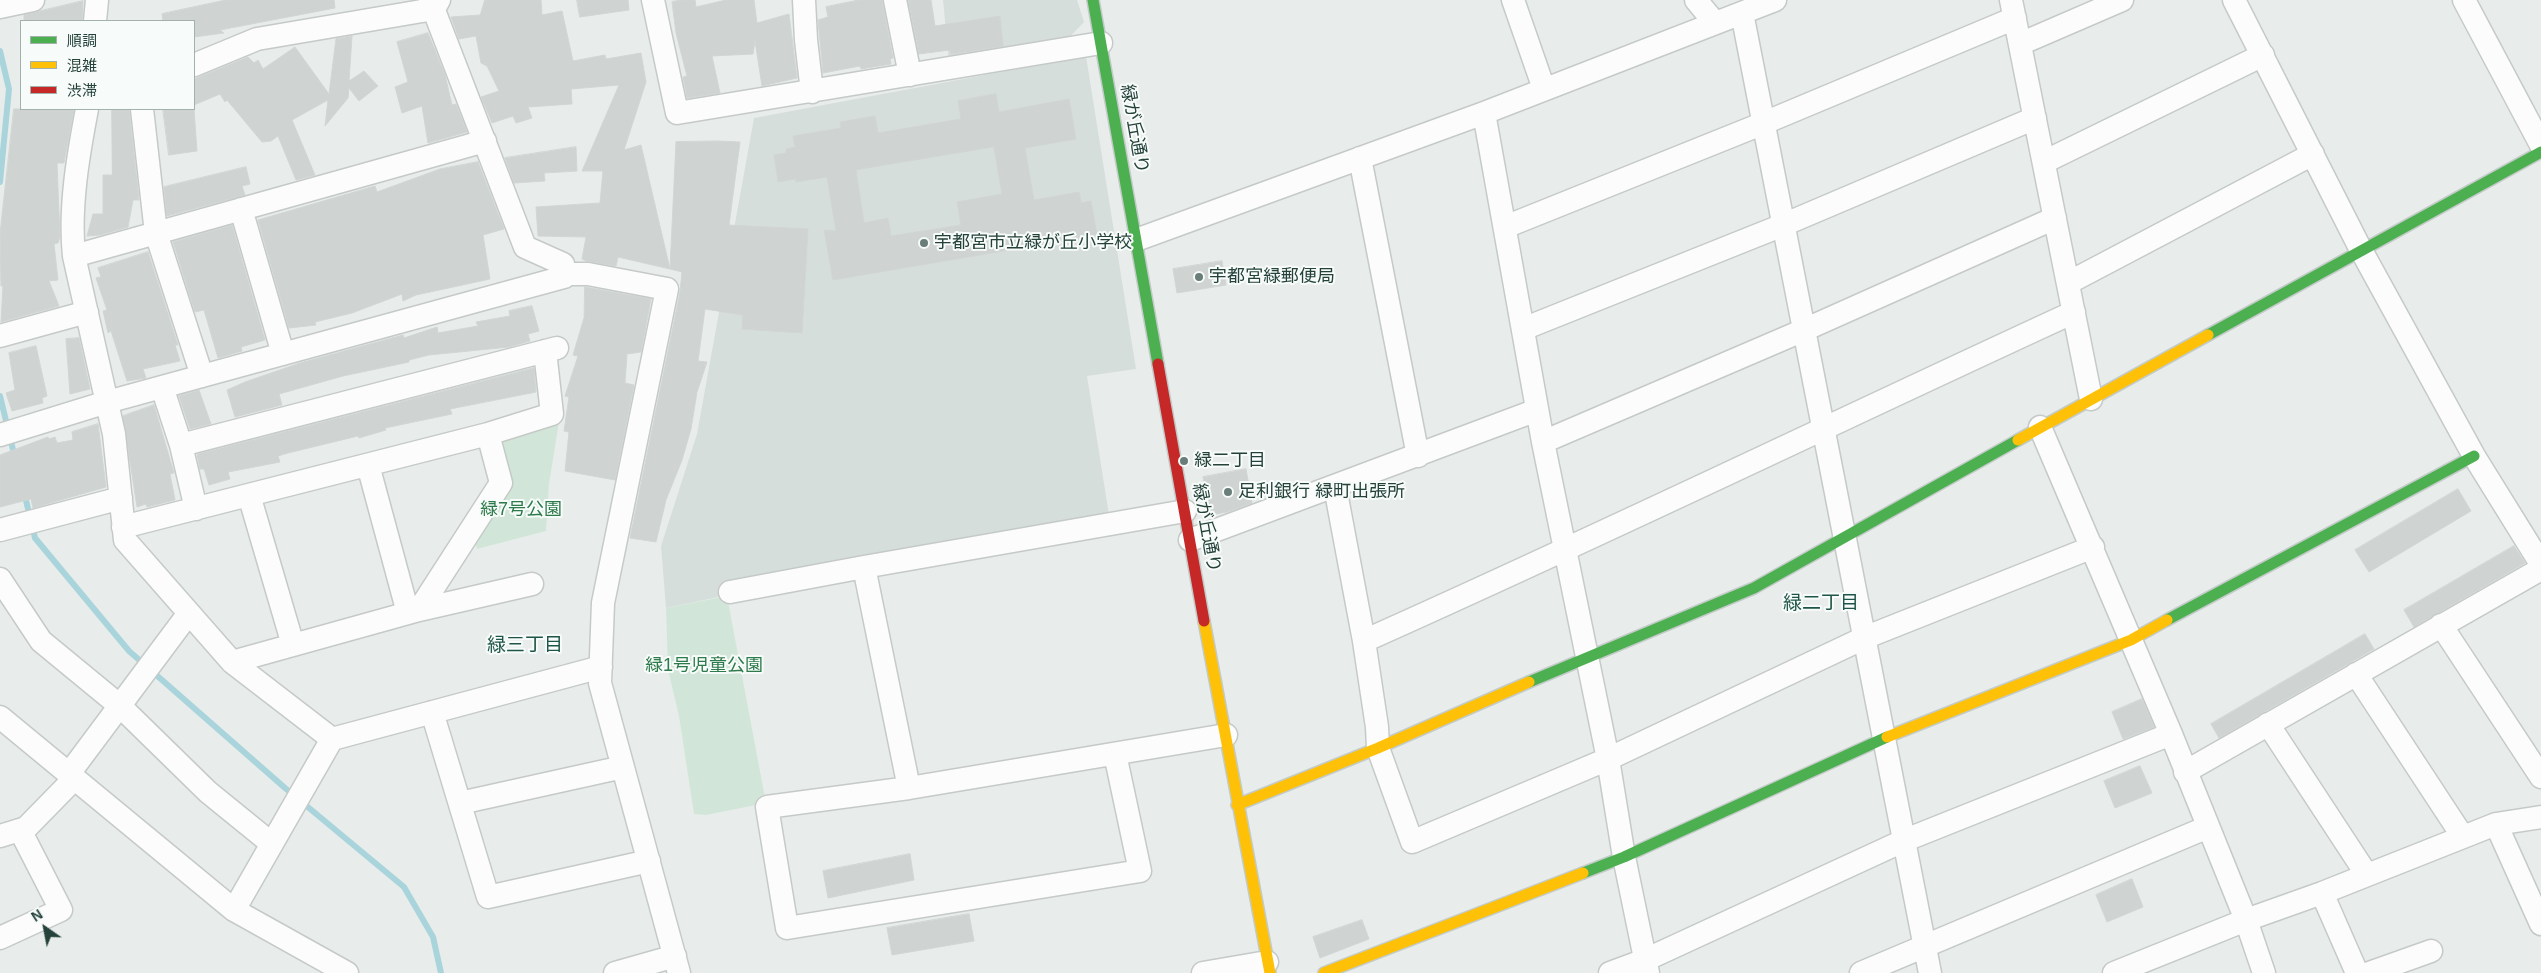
<!DOCTYPE html>
<html>
<head>
<meta charset="utf-8">
<style>
  body { margin:0 }
  #map { position:relative; width:2541px; height:973px; overflow:hidden; background:#e8edeb; font-family:Helvetica,"Noto Sans JP",sans-serif }
  canvas { display:block }
  .legend { position:absolute; left:20px; top:20px; width:175px; height:90px; box-sizing:border-box; background:#f7fbf9; border:1px solid #a3b1ad; margin:0; padding:6px 9px; list-style:none; font-size:15px; color:#24423a }
  .legend li { display:flex; align-items:center; gap:10px; height:25px }
  .legend b { width:25px; border:1px solid #a3b1ad }
  .north { position:absolute; left:20px; top:903px; width:50px; height:50px; -webkit-text-stroke:4px #f7fbf9; paint-order:stroke; rotate:327deg; font-size:14px; font-weight:700; line-height:20px; text-align:center; color:#24423a }
  .north::after { content:''; display:block; margin:auto; width:18px; height:22px; background:#24423a; clip-path:polygon(50% 0,100% 100%,50% 72%,0 100%) }
</style>
</head>
<body>
<div id="map">
<canvas width="2541" height="973"></canvas>
<ul class="legend">
<li><b style="height:6px;background:#4caf50"></b>順調</li>
<li><b style="height:6px;background:#ffc107"></b>混雑</li>
<li><b style="height:6px;background:#c62828"></b>渋滞</li>
</ul>
<div class="north">N</div>
</div>
<script>
const g = document.querySelector('canvas').getContext('2d');
g.lineJoin = 'round';
function fillPath(path, color) {
  g.fillStyle = color;
  g.fill(path, 'evenodd');
}
function strokePath(path, color, width, dash) {
  g.strokeStyle = color;
  g.lineWidth = width;
  g.lineCap = dash ? 'butt' : 'round';
  g.setLineDash(dash || []);
  g.stroke(path);
}
function drawText(font, color, halo, rows, align = 'center') {
  g.font = font + ' Helvetica,"Noto Sans JP",sans-serif';
  g.lineWidth = 4;
  g.setLineDash([]);
  g.textBaseline = 'middle';
  g.strokeStyle = halo;
  g.fillStyle = color;
  for (const [text, x, y, turn = 0] of rows) {
    g.save();
    g.translate(x, y);
    g.rotate((+turn || 0) * Math.PI / 180);
    g.textAlign = isNaN(turn) ? turn : align;
    if (halo) g.strokeText(text, 0, 0);
    g.fillText(text, 0, 0);
    g.restore();
  }
}
const built = new Path2D(`
  M943,0h134l7,22 -20,21 -115,20z
  M1086,56l50,313 -49,7 22,139 -443,93 -5,-62 36,-112 57,-316z`);
const green = new Path2D(`
  M559,422l-10,62 -3,47 -69,18 -3,-12 26,-88 6,-12z
  M727,596l39,207 -60,12 -12,-1 -15,-98 -11,-46 -2,-62z`);
const stream = new Path2D(`
  M0,51l9,38 -9,93
  M0,396l15,62
  M24,492l11,46 94,113 156,137 119,99 29,50 8,36`);
const building = new Path2D(`
  M226,0h108l1,8 -115,22 4,3 -30,4v-16h-31l-1,-7z
  M485,0h56l1,15 20,-4 11,50 32,-6 1,4 35,-6 5,29 -22,68 17,-5 29,124 -52,-12 -2,9 -30,-5 -4,-2 4,-22 -48,-1 -2,-29 64,-4 3,-32h-21l37,-86 -48,4 1,15 -44,3 4,11 -16,5 -3,-7 -21,7 -11,-26 18,-6 -12,-25 -6,-3 -5,-27 -17,3 -8,-22 29,-2z
  M577,0h51l1,10 -49,7z
  M681,0h14l1,7 30,-7h28l3,23 32,-9 8,64 -35,8 -7,-45 -2,13 -41,2 8,37 -33,5 -4,-21 4,-1 -11,-43 -4,-31z
  M859,0h23l11,58 -3,1 1,5 -30,5 -1,-3 -37,7 -5,-53 10,-3 -2,-10z
  M908,0h23l4,26 65,-10 3,30 -52,8 -1,-4 -31,4z
  M83,1l-1,20h-58v-6z
  M428,33l17,42 7,30 4,-1 11,28 -39,11 -6,-37 -20,7 -7,-26 13,-5 -11,-40z
  M352,36l-3,45 15,-10 14,15 -19,15 -10,-13 -1,10 -23,28 3,-26 -36,20 23,55 -19,5 -18,-44 -7,5 -9,1 -35,-42 -2,2 -5,-8 -26,11v-26l54,-22 6,6 4,-3 5,9 32,-22 34,47 7,-55z
  M996,94l3,18 70,-13 7,40 -51,9 9,52 45,-8 2,11 10,-2 6,34 -264,45 -9,-50 12,1 -9,-54 -31,5 -1,-3 -17,3 -4,-27 12,-2v-4l9,-2 -2,-11 48,-8 -1,-6 35,-6 3,17 83,-14 -3,-18zM994,147l8,47 -45,8 4,23 -70,11 -3,-18 -24,5 -8,-53z
  M14,109h60l-10,54h-7l3,74 -2,6 -4,1 4,36 -9,1 10,25 -58,16 2,-36h-2l-1,-52z
  M112,109h17l10,91h-6l-5,27 -28,8 -13,1 6,-22h10v-39h9z
  M163,109h31l3,42 -28,4z
  M718,141l22,1 -11,83 79,4 -6,104 -60,-4 1,-14 -38,-6 -7,52 9,1 -10,30 -6,37 -9,31 -16,40 -10,42 -26,-4 50,-246 2,-20 -12,-3 6,-127z
  M576,147l1,24 -33,2 1,8 -31,2 -9,-25z
  M478,162l26,67 -21,6 7,44 -74,16 -13,6 -1,-7 -50,19 -37,9 1,3 -27,3 -31,-108 117,-34 2,6 63,-23z
  M246,167l4,17 -8,2 3,9 -78,21 -3,-29z
  M232,225l33,115 -24,7 1,4 -24,7 -14,-48 -9,2 -22,-70z
  M148,252l30,93h-3l5,16 -37,8 3,9 -19,3 -16,-50 -3,2 -5,-22 4,-1 -11,-32 5,-1 -3,-9z
  M1222,261l4,24 -49,8 -4,-24z
  M585,287l66,12 -10,53 -14,2 -2,29 9,2 -19,95 -50,-9 4,-39 -5,-1 5,-34 -4,-1 13,-40 -5,-1 11,-37z
  M532,306l7,25 -11,3 2,7 -21,6 -80,8 -20,5v2l-66,14 -64,18 3,11 -47,12 -8,-27 18,-8 55,-19 103,-28 1,3 33,-11 1,6 40,-7 -2,-4 34,-6 -1,-5z
  M79,338l11,51 -20,5 -4,-55z
  M36,346l11,50 -5,2 1,5 -31,8 -6,-18 9,-3 -6,-37z
  M534,368l2,24 -86,17 2,5 -67,14 1,2 -27,8 -1,-2 -70,17 -10,3 2,6 -52,10 2,7 -21,6 -5,-16h-4l-3,-15z
  M199,390l12,34 -21,5 -11,-33z
  M154,405l20,68 -4,1 5,26 -28,7 -1,-3 -9,3 -14,-91z
  M98,424l8,63 -73,21 -2,-9 -31,8v-52l48,-18 1,2 6,-2 2,6 16,-3 -1,-8z
  M1246,469l6,34 -25,9 -17,3 -7,-38z
  M2458,489l13,22 -102,61 -14,-22z
  M2514,546l11,17 -111,64 -10,-17z
  M2365,634l9,15 -155,89 -8,-14z
  M2142,699l12,28 -31,12 -11,-27z
  M2140,766l12,27 -37,15 -11,-27z
  M910,854l4,26 -86,18 -5,-27z
  M2132,879l11,28 -36,15 -11,-27z
  M969,914l5,27 -82,14 -5,-27z
  M1362,920l7,19 -49,19 -7,-21z`);
const street = new Path2D(`
  M430,0l95,247 38,17
  M653,0l24,113 424,-70
  M804,0l2,40 6,52
  M895,0l15,75
  M1513,0l31,89
  M1696,0l19,23
  M2011,0l80,399
  M2234,0l127,250 113,206 67,108
  M2464,0l77,145
  M0,7l33,-7
  M1742,13l188,960
  M95,21l2,-21
  M2020,44l102,-44
  M194,65l63,-26 177,-30 5,-9
  M87,109c-9,47 -18,99 -13,147l40,178 11,106 107,122 100,77 -98,171
  M142,109l14,124 46,143
  M1484,113l59,329 65,317 16,98 24,116
  M1360,158l58,298
  M2044,162l219,-107
  M241,209l42,145
  M1505,227l259,-104 251,-105
  M1136,240l348,-127 291,-113
  M74,256l411,-115
  M571,274h17l79,15 -64,314 -3,80 79,290
  M2068,283l245,-129
  M1523,329l260,-104 252,-107
  M0,336l87,-24
  M162,387l19,58 376,-97
  M2040,427l131,307 75,186 18,53
  M0,435l107,-33 457,-125
  M1543,442l261,-112 251,-112
  M181,445l15,64
  M368,465l40,148
  M1335,487l29,154 13,86 1,21 34,94 196,-83 256,-121 229,-91
  M249,495l44,150
  M123,527l365,-93 64,-20 -7,-63
  M0,530l121,-32
  M1190,540l347,-130
  M0,579l41,62 79,65 88,86 64,52
  M730,592l134,-25
  M419,610l113,-26
  M2441,625l100,152
  M1364,641c238,-106 473,-220 710,-329
  M232,662l187,-52 82,-127 -13,-49
  M2356,674l107,163
  M432,712l56,185 161,-36
  M0,717l234,193 113,63
  M2268,724l99,151
  M332,739l269,-72
  M1115,754l25,117 -353,57 -20,-121 142,-19 317,-53
  M2185,772l356,-203
  M68,775l121,-162
  M909,788l-45,-221 321,-56
  M460,803l163,-36
  M2496,824l45,100
  M0,836l26,-8 47,-48
  M2322,893l35,80
  M0,938l61,-28 -41,-80
  M615,973l60,-17
  M1203,973l64,-11
  M1610,973l35,-13 258,-119 268,-107
  M1861,973l347,-146
  M2114,973l132,-53 76,-27 174,-69 45,-7
  M2369,973l62,-22`);
const fast = new Path2D(`
  M1093,0l65,364
  M2208,335l333,-183
  M2167,620l307,-164
  M1529,682l225,-94 264,-148
  M1583,873l41,-16 263,-120`);
const slow = new Path2D(`
  M2018,440l190,-105
  M1204,621l66,352
  M1887,737l244,-97 36,-20
  M1237,805l141,-57 151,-66
  M1324,973l259,-100`);
const jam = new Path2D(`
  M1158,364l46,257`);
const markers = [
  [924,243,5,"#697e78"],
  [1199,277,5,"#697e78"],
  [1184,461,5,"#697e78"],
  [1228,492,5,"#697e78"]
];
const streetNames = [
  ["緑が丘通り",1134,129,80],
  ["緑が丘通り",1206,528,80]
];
const poiNames = [
  ["宇都宮市立緑が丘小学校",934,243],
  ["宇都宮緑郵便局",1209,277],
  ["緑二丁目",1194,461],
  ["足利銀行 緑町出張所",1238,492]
];
const parkNames = [
  ["緑7号公園",521,510],
  ["緑1号児童公園",704,666]
];
const neighbourhoodNames = [
  ["緑二丁目",1821,604],
  ["緑三丁目",525,646]
];
fillPath(built, '#d6dedb');
fillPath(green, '#d1e6d8');
strokePath(stream, '#a9d4db', 6);
fillPath(building, '#cfd4d2');
strokePath(building, '#d1d6d4', 1);
strokePath(street, '#c5cac8', 25);
strokePath(fast, '#c3cbc8', 14);
strokePath(slow, '#c3cbc8', 14);
strokePath(jam, '#c3cbc8', 14);
strokePath(street, '#fcfcfc', 22);
strokePath(fast, '#4caf50', 11);
strokePath(slow, '#ffc107', 11);
strokePath(jam, '#c62828', 11);
for (const [x, y, r, color] of markers) {
  const dot = new Path2D();
  dot.arc(x, y, r, 0, 2 * Math.PI);
  g.fillStyle = color;
  g.fill(dot);
  strokePath(dot, '#f7fbf9', 2);
}
drawText('18px', '#24423a', '#f7fbf9', streetNames);
drawText('18px', '#24423a', '#f7fbf9', poiNames, 'left');
drawText('18px', '#2d7a4b', '#f7fbf9', parkNames);
drawText('19px', '#1f5548', '#f7fbf9', neighbourhoodNames);
</script>
</body>
</html>
